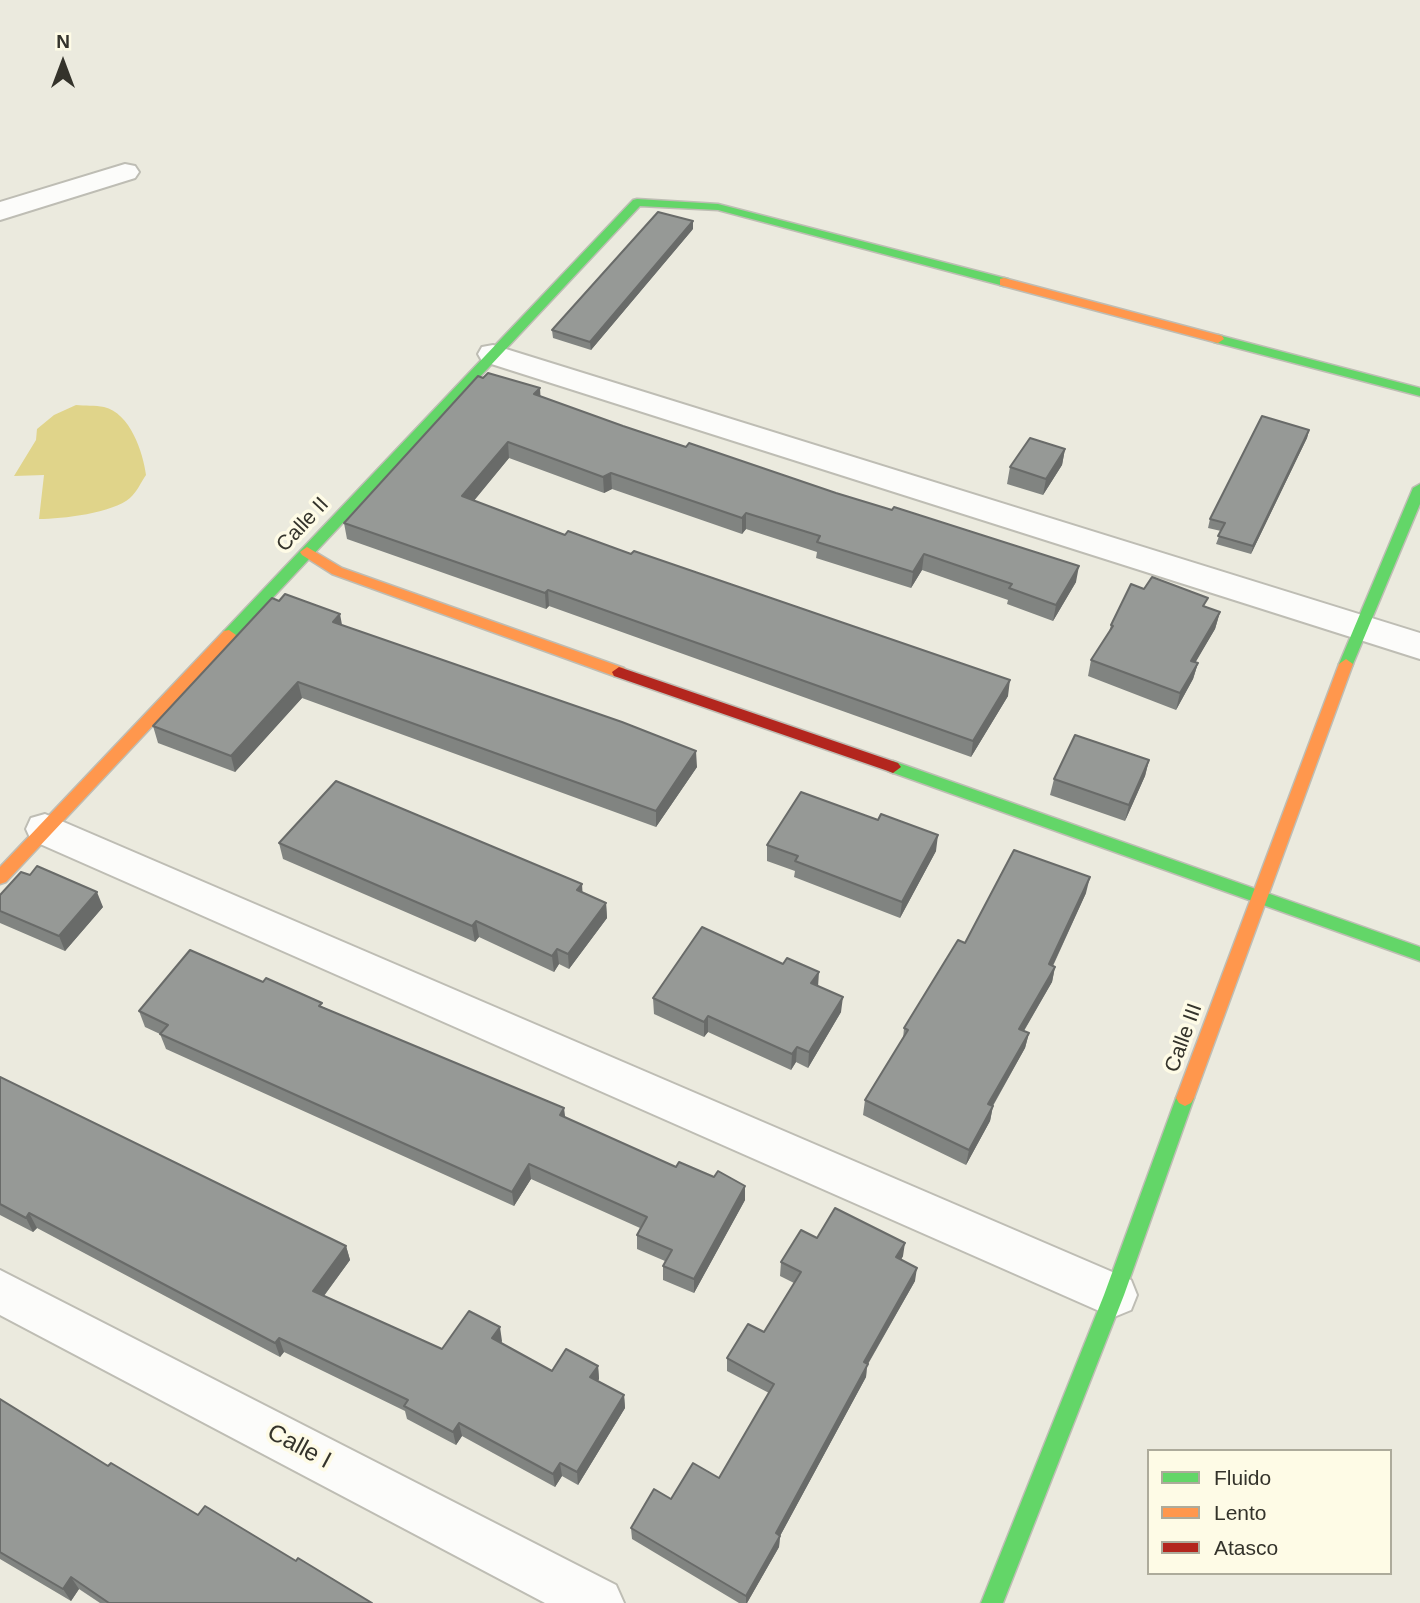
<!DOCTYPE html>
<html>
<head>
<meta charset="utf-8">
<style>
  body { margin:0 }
  #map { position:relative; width:1420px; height:1603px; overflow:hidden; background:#ebeade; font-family:Helvetica,sans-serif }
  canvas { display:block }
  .legend { position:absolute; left:1147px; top:1449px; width:245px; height:126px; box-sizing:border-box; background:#fefbe6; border:2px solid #adab9b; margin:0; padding:9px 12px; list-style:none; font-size:21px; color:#34332b }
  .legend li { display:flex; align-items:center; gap:14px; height:35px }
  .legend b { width:35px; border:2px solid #adab9b }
  .north { position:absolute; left:28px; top:28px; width:70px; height:70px; -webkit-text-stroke:5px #fefbe6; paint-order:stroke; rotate:0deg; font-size:19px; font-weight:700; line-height:28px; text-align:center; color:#34332b }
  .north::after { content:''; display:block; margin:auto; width:24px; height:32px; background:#34332b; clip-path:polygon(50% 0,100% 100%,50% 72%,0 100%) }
</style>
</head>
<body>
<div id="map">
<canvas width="1420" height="1603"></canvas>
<ul class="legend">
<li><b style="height:9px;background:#63d668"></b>Fluido</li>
<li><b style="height:9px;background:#ff974d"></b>Lento</li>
<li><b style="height:9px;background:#b3261e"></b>Atasco</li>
</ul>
<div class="north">N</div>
</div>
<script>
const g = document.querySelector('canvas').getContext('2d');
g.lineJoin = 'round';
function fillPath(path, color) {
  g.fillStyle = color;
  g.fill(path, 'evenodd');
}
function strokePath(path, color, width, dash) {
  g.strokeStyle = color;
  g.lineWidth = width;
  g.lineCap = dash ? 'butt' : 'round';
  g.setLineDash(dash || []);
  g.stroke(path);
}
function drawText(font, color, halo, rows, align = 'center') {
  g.font = font + ' Helvetica,sans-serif';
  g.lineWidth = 7;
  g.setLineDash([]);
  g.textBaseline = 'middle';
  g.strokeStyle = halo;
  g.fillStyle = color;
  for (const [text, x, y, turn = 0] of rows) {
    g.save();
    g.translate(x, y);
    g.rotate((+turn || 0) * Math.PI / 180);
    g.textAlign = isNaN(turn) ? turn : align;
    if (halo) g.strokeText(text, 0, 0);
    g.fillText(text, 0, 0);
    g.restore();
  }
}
const water = new Path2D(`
  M76,405c9,1 19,0 28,2 26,6 39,45 42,68 -5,7 -9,17 -16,23 -17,15 -68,21 -91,21l5,-44 -30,1 22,-36 1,-11 17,-14z`);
const street = new Path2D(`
  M125,164l10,2 4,6 -4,6 -135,42v-18z
  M493,345l927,288v26l-938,-298 -4,-7 4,-7z
  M45,814l1086,466 6,15 -6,15 -17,7 -17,-7 -1066,-470 -5,-11 5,-11z
  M0,1270l616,315 8,18h-79l-545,-288z`);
const fast = new Path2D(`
  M637,199l81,5 290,75 2,3 -6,4 -286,-76 -78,-4 -406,433h-10l-2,-4 2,-4 409,-431z
  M1218,335l202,53v8l-206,-54v-6z
  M1420,484v20l-67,160 -2,4h-10l-2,-4 74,-176z
  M893,761l527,186v14l-532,-190 -3,-4z
  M1185,1090l6,3 3,5 -70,197 -121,308h-22l123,-308 72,-197 3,-5z`);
const slow = new Path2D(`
  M1004,278l218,58 2,3 -6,4 -218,-58v-6z
  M307,547l35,21 282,100 2,4 -7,5 -5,-1 -282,-102 -30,-19 -2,-3z
  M229,630l7,5 -2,4 -228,243 -6,2v-17l224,-236z
  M1346,659l7,5 -159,434 -3,5 -6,3 -6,-3 -3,-5 163,-434z`);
const jam = new Path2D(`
  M619,667l279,96 3,4 -8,6 -5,-2 -274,-95 -2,-4z`);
const wall = new Path2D(`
  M693,229l-102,121 -38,-12 -1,-8z
  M483,378l57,10v9l83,29 453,156 -23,39 -46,-17 1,-4 -86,-30 -11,18 -95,-30 1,-6 -71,-23 -4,5 -130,-45 -8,4 -95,-35 -36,43 535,195 -37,61 -422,-151 -3,3 -199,-70 -3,-16z
  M1309,430l-2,8 -56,116 -35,-10 5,-13 -13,-3 2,-9z
  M1065,449l-3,16 -19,30 -36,-11 3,-17z
  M1206,607l14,5 -5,17 -20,33 3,1 -5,16 -17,31 -88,-34 3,-16 18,-28 2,-7z
  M343,625l354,142 -41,60 -354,-129 -67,74 -77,-29 -5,-17z
  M1149,760l-4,16 -20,45 -75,-26 4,-16z
  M279,843l303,41v8l24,11 1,15 -38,51 -10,-5 -5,8 -75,-35 -4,5 -192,-83z
  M767,845l169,6 -36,67 -106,-41 1,-6 -28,-10z
  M30,875l73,32 -38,44 -65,-28v-28z
  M1086,893l-33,73 2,1 -3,15 -28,49 5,2 -4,15 -32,58 -3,15 -24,44 -103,-50 2,-15 38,-61 1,-11 61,-85z
  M263,982l60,25 422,193 -51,93 -31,-13v-14l2,-5 -28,-12v-14l3,-7 -109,-49 -17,27 -348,-157 -6,-15 -15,-7 -6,-16z
  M818,986l23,26 -33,56 -12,-6 -5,8 -83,-38 -4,5 -50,-23 -1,-16z
  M0,1077l346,169 4,14 -26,36 118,53 60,-8 -1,2 51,28 46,-5 1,13 -1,2 26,14 1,13 -47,77 -16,-9 -7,11 -93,-51 -6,9 -49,-26 -2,-8 -121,-59 -4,5 -243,-129 -4,4 -33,-17z
  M817,1238l86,18 -2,4 14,21 -48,85 -1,11 -86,159 -1,11 -32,56h-8l-107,-64 -1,-11 40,-29 48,-21 50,-85 -42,-22v-13l37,-26 30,-49 -14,-7 1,-14z
  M0,1399l108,67 90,49 98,46 76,42h-272l-21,-14 -8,12 -71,-42z`);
const shadedWall = new Path2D(`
  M693,221v8l-102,121 -1,-8z
  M540,388l1,16 -7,-10z
  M1309,430l-2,8 -56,116 2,-8z
  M508,442l1,16 -45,55 -2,-17z
  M1065,449l-3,16 -19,30 3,-16z
  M611,473l1,16 -8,4 -1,-16z
  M746,513v16l-4,5v-16z
  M924,554l-2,16 -11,18 2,-16z
  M1079,566l-3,16 -23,39 3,-16z
  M548,590l1,16 -3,3 -1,-16z
  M1220,612l-5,17 -28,48 4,-16z
  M340,614l3,16 -10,-8z
  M1198,663l-5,16 -17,31 4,-17z
  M1010,680l-2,16 -37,61 2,-16z
  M298,682l4,16 -67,74 -4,-16z
  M696,751l1,16 -41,60v-16z
  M1149,760l-4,16 -20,45 4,-16z
  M938,835l-2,16 -36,67 2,-16z
  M1090,877l-4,16 -40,87 3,-16z
  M582,884l1,16 -6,-10z
  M97,892l6,15 -38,44 -6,-15z
  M606,903l1,15 -38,51 -1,-15z
  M476,921l3,16 -4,5 -3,-16z
  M557,949l2,15 -5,8 -2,-16z
  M1055,967l-3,15 -36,62 3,-15z
  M819,972l-1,15 -7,-4z
  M843,997l-2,15 -33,56 1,-16z
  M708,1016v16l-4,5v-15z
  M1029,1033l-4,15 -40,71 3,-15z
  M797,1047l-1,15 -5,8 1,-16z
  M993,1106l-3,15 -24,44 3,-15z
  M564,1108l2,15 -6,-8z
  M529,1164l2,15 -17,27 -2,-14z
  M745,1186v14l-51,93v-14z
  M29,1213l8,15 -4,4 -7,-14z
  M905,1243l-2,13 -9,15 2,-14z
  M346,1246l4,14 -33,45 -4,-14z
  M917,1268l-2,13 -48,84 -1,12 -86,159 -1,11 -32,56h-1v-7l30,-63 88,-171z
  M500,1327l2,14 -7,11 -3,-14z
  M279,1338l5,14 -4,5 -5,-14z
  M598,1366l1,13 -8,12 -1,-14z
  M624,1395l1,13 -47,77 -1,-13z
  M459,1423l3,13 -6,9 -3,-13z
  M560,1463l2,13 -7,11 -2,-13z
  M71,1577l8,12 -8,12 -8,-12z`);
const building = new Path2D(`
  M658,212l35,9 -103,121 -38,-12z
  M488,373l52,15 -6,6 89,32 63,21 3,-4 147,50 56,17 2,-3 185,59 -23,39 -47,-17 3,-4 -88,-30 -11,18 -96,-30 3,-6 -74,-23 -4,5 -131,-45 -8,4 -95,-35 -46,54 103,39 3,-4 63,23 3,-3 376,129 -37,61 -425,-151 -3,3 -201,-70 134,-147 5,2z
  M1262,416l47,14 -56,116 -35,-10 7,-13 -15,-4z
  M1030,438l35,11 -19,30 -36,-12z
  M1152,577l56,21 -5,8 17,6 -29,49 7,2 -18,30 -89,-33 22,-34 -2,-1 20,-41 13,5z
  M285,594l55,20 -7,8 289,100 74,29 -40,60 -358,-129 -67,74 -78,-30 119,-128 7,3z
  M1075,735l74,25 -20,45 -75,-26z
  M336,781l246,103 -5,6 29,13 -38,51 -11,-5 -5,7 -76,-35 -4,5 -193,-83z
  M801,792l77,28 3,-6 57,21 -36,67 -107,-41 3,-5 -31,-11z
  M1014,850l76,27 -41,87 6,3 -36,62 10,4 -41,71 5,2 -24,44 -104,-50 43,-70 -4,-2 54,-88 7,3z
  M37,866l60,26 -38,44 -59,-25v-16l21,-23 9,3z
  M702,927l81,37 4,-6 32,14 -8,11 32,14 -34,55 -12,-5 -5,7 -84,-38 -4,6 -51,-24z
  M190,950l73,32 3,-4 56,25 -3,3 245,102 -4,7 116,52 3,-5 35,15 4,-6 27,15 -51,93 -31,-13 9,-16 -35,-15 10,-18 -118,-53 -17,28 -352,-158 8,-9 -29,-14z
  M0,1077l346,169 -33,45 129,58 27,-38 31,16 -8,11 60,33 14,-22 32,17 -8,11 34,18 -47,77 -17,-9 -7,11 -94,-51 -6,9 -49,-26 4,-6 -129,-62 -4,5 -246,-130 -3,5 -26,-14z
  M835,1208l70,35 -9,14 21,11 -53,94 4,2 -92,169 4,3 -34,60 -115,-68 23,-39 17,10 22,-36 26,15 55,-94 -47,-26 21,-34 16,8 37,-60 -20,-10 20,-32 16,8z
  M0,1399l108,67 3,-3 87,52 7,-9 91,55 2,-3 74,45h-263l-38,-26 -8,12 -63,-37z`);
const streetNames = [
  ["Calle II",303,525,-47],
  ["Calle III",1184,1038,-70]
];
const nearStreetnames = [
  ["Calle I",299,1447,28]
];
fillPath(water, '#e0d48a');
strokePath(street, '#bebdb4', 4);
strokePath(fast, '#bebdb4', 3);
strokePath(slow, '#bebdb4', 3);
strokePath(jam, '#bebdb4', 3);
fillPath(street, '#fcfcfa');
fillPath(fast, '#63d668');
fillPath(slow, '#ff974d');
fillPath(jam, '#b3261e');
fillPath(wall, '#818481');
fillPath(shadedWall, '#696b69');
fillPath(building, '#969996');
strokePath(building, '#696b69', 2);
drawText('21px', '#34332b', '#fefbe6', streetNames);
drawText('24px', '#34332b', '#fefbe6', nearStreetnames);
</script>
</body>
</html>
